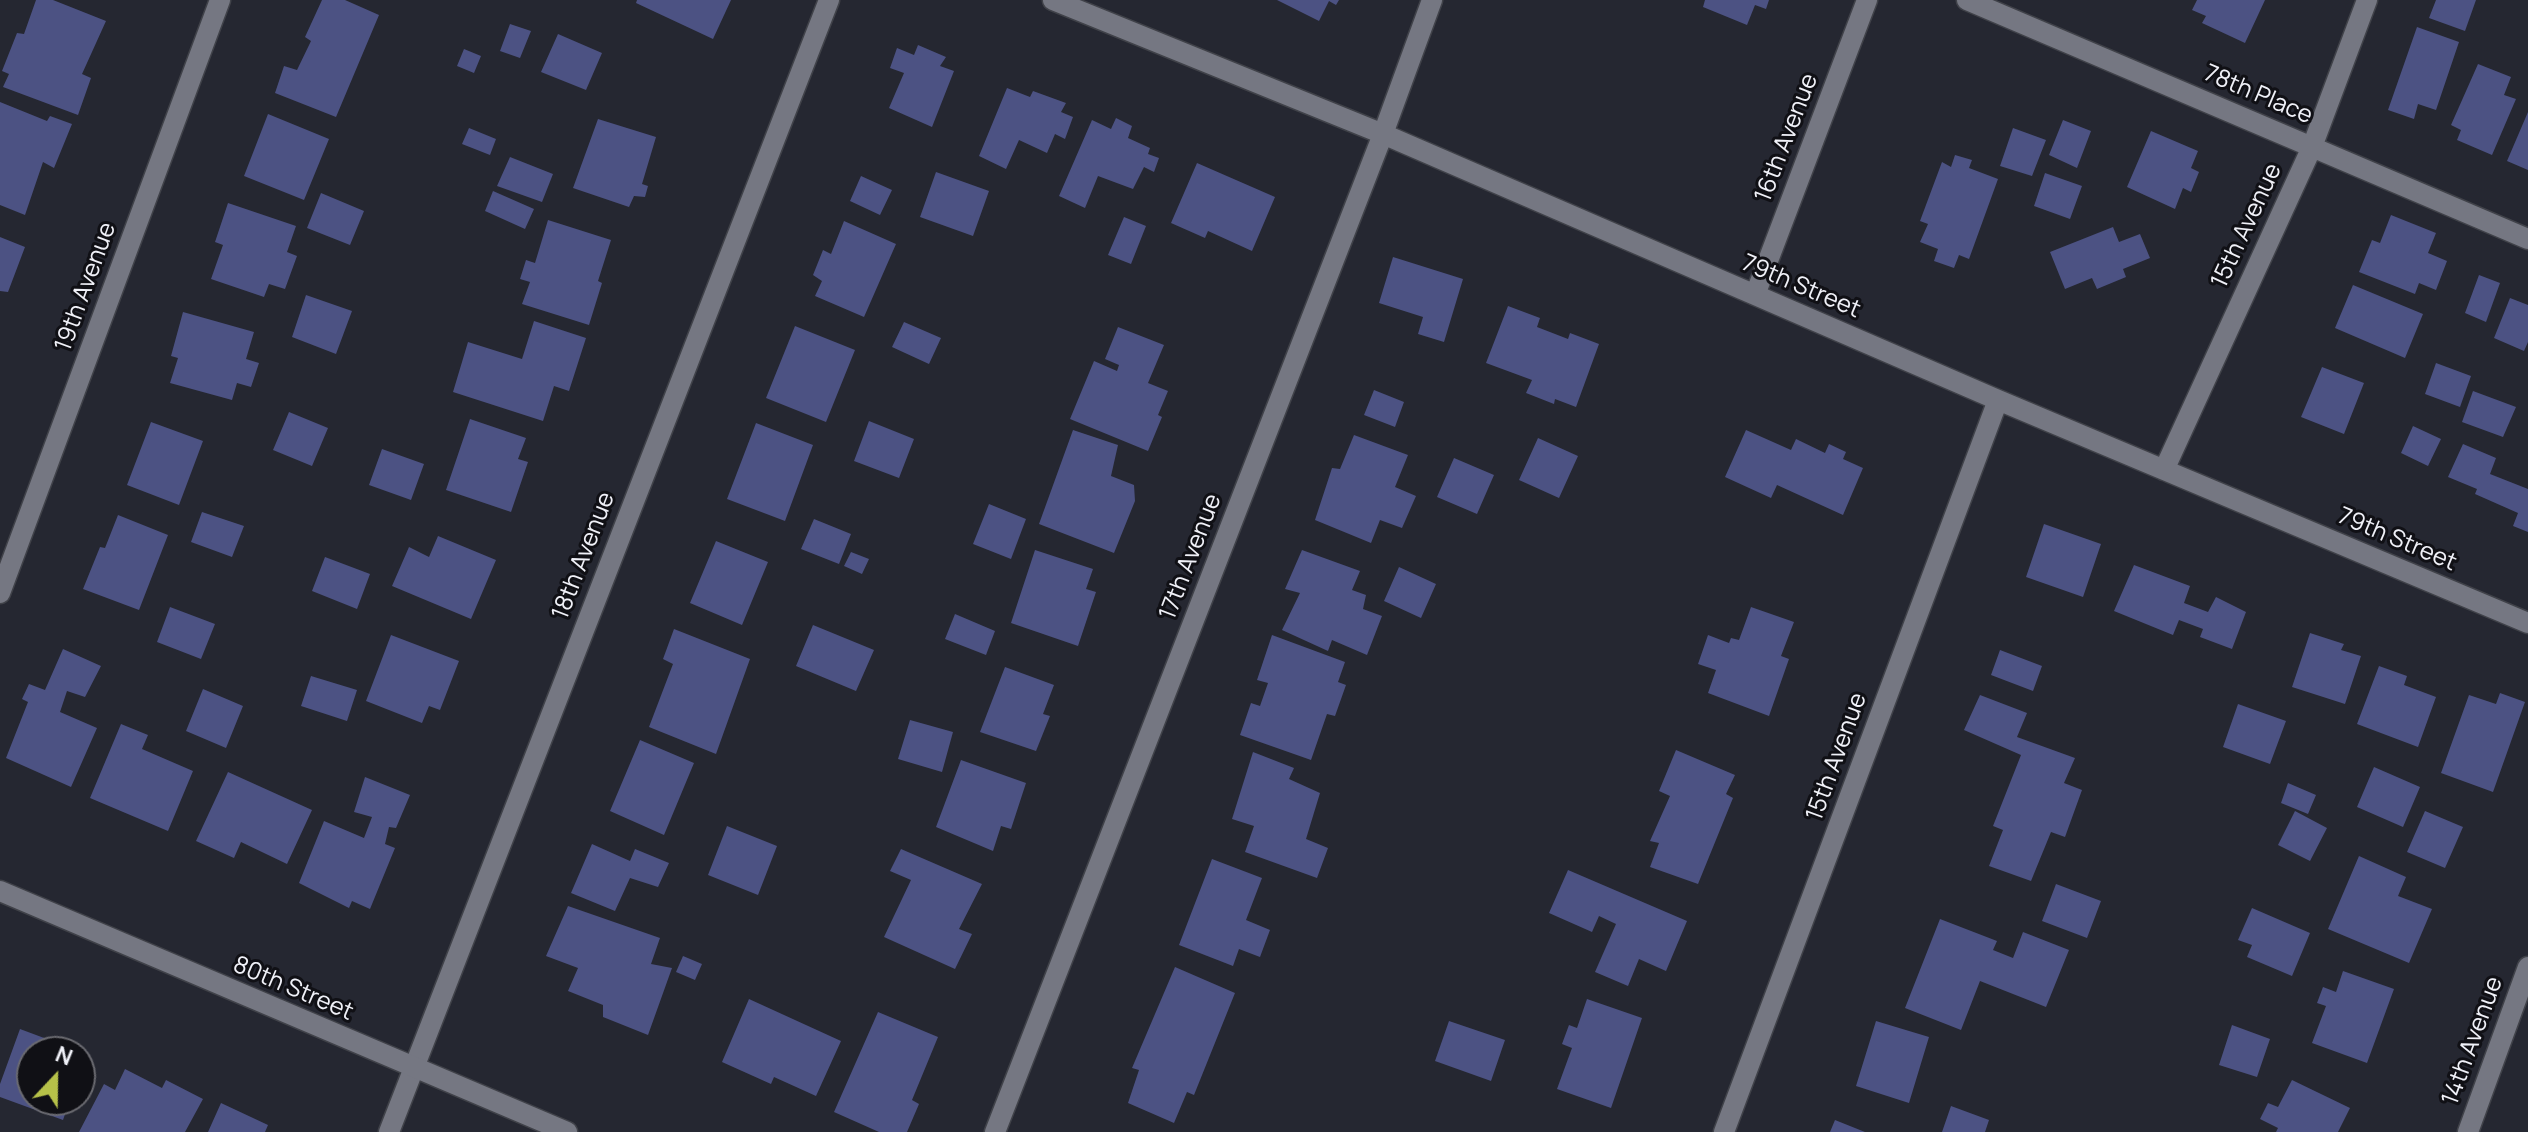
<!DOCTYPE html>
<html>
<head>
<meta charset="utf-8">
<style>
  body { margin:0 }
  #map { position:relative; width:2528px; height:1132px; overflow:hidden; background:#252731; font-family:Manrope,sans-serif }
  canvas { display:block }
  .north { position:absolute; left:16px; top:1036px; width:80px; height:80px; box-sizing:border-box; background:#101015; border:2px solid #6a6a70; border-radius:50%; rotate:22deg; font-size:22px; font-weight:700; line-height:32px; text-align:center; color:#f0f1f8 }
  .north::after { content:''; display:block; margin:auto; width:28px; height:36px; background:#b6c149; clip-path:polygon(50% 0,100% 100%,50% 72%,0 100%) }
</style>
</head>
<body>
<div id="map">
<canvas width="2528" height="1132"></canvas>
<div class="north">N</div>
</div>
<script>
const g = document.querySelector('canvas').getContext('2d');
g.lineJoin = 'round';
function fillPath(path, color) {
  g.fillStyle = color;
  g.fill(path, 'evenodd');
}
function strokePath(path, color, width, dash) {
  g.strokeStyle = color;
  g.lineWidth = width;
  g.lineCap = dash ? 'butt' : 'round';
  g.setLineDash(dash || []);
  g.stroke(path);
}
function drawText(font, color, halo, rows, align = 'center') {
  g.font = font + ' Manrope,sans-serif';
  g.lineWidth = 6;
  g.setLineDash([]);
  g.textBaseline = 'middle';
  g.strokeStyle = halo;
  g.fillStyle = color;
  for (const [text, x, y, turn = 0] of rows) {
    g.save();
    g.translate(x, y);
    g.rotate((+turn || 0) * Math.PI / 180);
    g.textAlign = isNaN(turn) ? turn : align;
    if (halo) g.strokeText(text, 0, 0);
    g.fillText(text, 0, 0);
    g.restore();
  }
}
const building = new Path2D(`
  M36,0h17l53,21 -24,53 9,4 -13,37 -75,-28 6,-13 -7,-3 15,-38 7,1z
  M322,0h23l34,15 -43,102 -61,-24 9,-27 13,4 14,-29 -6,-4z
  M637,0h94l-18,39 -77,-36z
  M1277,0h62l-3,5 -7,-4 -10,20z
  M1705,0h64l-3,9 -11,-4 -8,20 -44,-18z
  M2197,0h68l-20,43 -43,-20 4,-7 -14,-6z
  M2436,0h40l-11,31 -36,-13z
  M510,24l21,7 -11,27 -20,-7z
  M2417,27l42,15 -23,68 -18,-6 -4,15 -26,-9z
  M558,34l44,19 -16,37 -45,-18z
  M918,45l28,12 -6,9 14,5 -22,56 -43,-19 15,-35 -14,-5 7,-20 17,7z
  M464,49l17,7 -7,17 -17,-7z
  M2478,64l33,13 -7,18 12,4 -24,56 -35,-15 4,-10 -10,-5z
  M1007,88l23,9 3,-6 33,12 -5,9 12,5 -8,22 -10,-5 -8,19 -28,-13 -13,29 -27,-13z
  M0,102l47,19 3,-5 22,8 -18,44 -11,-6 -18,53 -25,-10z
  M2528,112v58l-21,-9z
  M268,114l61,25 -25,61 -60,-24z
  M1116,118l16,8 -4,12 22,10 -2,6 11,4 -5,14 -10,-5 -11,22 -35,-13 -13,32 -26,-12 33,-76 19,9z
  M598,119l58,18 -14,47 6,2 -3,11 -11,-1 -5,11 -56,-19z
  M2063,120l28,11 -14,37 -28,-13z
  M469,128l27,11 -6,16 -28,-11z
  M2013,128l33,12 -14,36 -32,-10z
  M2151,131l47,20 -7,17 8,4 -8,20 -8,-4 -8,21 -48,-22z
  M1955,155l17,5 -3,8 29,11 -29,80 -10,-4 -5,13 -20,-7 4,-12 -18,-7 8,-18 -8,-3 22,-59 9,5z
  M510,157l43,17 -11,28 -45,-16z
  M1197,163l78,34 -23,54 -44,-20 -3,7 -34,-15z
  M936,172l53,19 -16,45 -53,-19z
  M2045,173l37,13 -12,33 -36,-13z
  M861,176l31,14 -12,25 -30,-14z
  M493,191l41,18 -9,20 -40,-18z
  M321,193l43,18 -14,34 -43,-17z
  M228,203l68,23 -9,26 10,4 -12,33 -16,-5 -5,13 -53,-18 12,-34 -8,-3z
  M2391,215l45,18 -8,20 19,8 -11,29 -17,-7 -4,11 -56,-22 13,-32 8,3z
  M1124,217l22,9 -15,38 -23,-9z
  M548,220l63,20 -13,41 4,2 -13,42 -67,-21 8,-22 -10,-3 6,-19 9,3z
  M844,221l52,23 -32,73 -49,-21 7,-15 -9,-6 10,-25 8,4z
  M2113,227l6,15 21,-8 10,24 -27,11 3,8 -29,12 -5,-11 -27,11 -15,-37z
  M0,237l25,10 -17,45 -8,-1z
  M1393,257l70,22 -19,63 -26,-8 5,-17 -44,-14z
  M2479,275l21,8 -14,39 -21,-9z
  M2353,285l70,29 -18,44 -70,-30z
  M306,295l46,16 -16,43 -44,-17z
  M2510,298l18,7v37l-4,9 -30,-13z
  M1508,306l32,12 -3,9 31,12 2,-6 29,11 -23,63 -21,-8 -1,5 -28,-11 6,-13 -46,-17z
  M183,312l71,20 -8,27 13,4 -8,24 -14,-4 -5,17 -62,-17 8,-25 -7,-2z
  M534,321l52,17 -17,53 -15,-5 -11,35 -90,-29 15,-50 54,17z
  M904,322l37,16 -12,26 -37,-17z
  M795,326l60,24 -29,72 -60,-24z
  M1118,327l46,18 -16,38 20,8 -10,24 4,2 -14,34 -78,-32 24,-58 23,10 2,-6 -14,-6z
  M2436,363l35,13 -11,31 -35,-13z
  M2322,367l42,16 -20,51 -43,-17z
  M1374,390l30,12 -9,25 -31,-12z
  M2473,391l43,16 -13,30 -41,-15z
  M289,412l39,16 -16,38 -39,-16z
  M470,419l56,19 -8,21 10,3 -17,50 -65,-22z
  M869,421l45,18 -15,39 -45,-17z
  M151,422l52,19 -24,64 -52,-20z
  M756,423l57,22 -28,76 -58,-22z
  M2413,426l28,13 -13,27 -27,-13z
  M1073,430l45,15 -7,31 23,9 1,16 -21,52 -75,-29z
  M1746,430l45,20 5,-11 29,14 4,-9 17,8 -3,7 20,9 -20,47 -66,-30 -6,13 -46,-21z
  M1354,435l54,20 -13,32 21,9 -14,32 -22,-8 -9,23 -56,-23 17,-52 8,1z
  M1538,438l40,18 -19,42 -40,-18z
  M2463,444l33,14 -6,16 38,15v43l-15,-6 5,-13 -43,-19 2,-5 -29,-12z
  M382,449l42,15 -13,36 -42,-15z
  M1454,458l40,17 -17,39 -40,-17z
  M989,504l37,15 -15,40 -38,-15z
  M202,512l42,14 -12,31 -41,-15z
  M118,515l50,20 -29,75 -56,-21 17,-42 5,1z
  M814,519l37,15 -12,30 -38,-15z
  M2044,524l57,20 -18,53 -57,-20z
  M438,536l58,24 -25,59 -79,-33 17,-39 20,10z
  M716,541l52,21 -26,63 -52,-22z
  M1035,550l58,19 -7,20 10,3 -18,54 -67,-23z
  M1302,550l58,21 -8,19 14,5 -3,14 19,7 -15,39 -35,-15 -4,11 -46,-21 18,-37 -15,-4z
  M851,552l18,7 -7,15 -18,-8z
  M325,557l45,17 -13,35 -45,-18z
  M2134,565l56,21 -6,17 24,9 8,-15 30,15 -14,37 -32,-12 3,-8 -24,-9 -6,15 -59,-24z
  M1399,567l37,17 -15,34 -37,-17z
  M170,607l45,17 -14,35 -44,-17z
  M1751,607l43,15 -13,34 8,3 -20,57 -61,-23 8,-23 -18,-6 10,-29 21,8 2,-5 8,2z
  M955,614l40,17 -9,24 -41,-16z
  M813,625l61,25 -18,41 -60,-25z
  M674,629l76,30 -34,95 -67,-27 24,-63 -10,-5z
  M2310,633l34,11 -3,6 20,6 -16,48 -53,-17z
  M391,635l68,26 -19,49 -11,-4 -7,17 -56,-22z
  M1272,635l73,27 -7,20 8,3 -11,31 -8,-2 -16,46 -71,-25 11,-32 9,3 8,-23 -11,-3z
  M63,649l38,17 -16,31 -18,-6 -7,21 37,16 -26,59 -65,-29 22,-56 -6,-3 7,-15 16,6z
  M2000,650l42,16 -9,25 -42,-16z
  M2379,666l28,10 -3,9 32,12 -18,50 -61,-23z
  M1005,667l49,18 -11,29 7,2 -14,35 -56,-19z
  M311,676l46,14 -10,31 -46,-15z
  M203,689l40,17 -17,42 -40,-17z
  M2500,693l25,9 -32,90 -52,-19 28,-78 27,9z
  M1980,695l47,18 -10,24 58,21 -11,25 18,7 -17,47 -14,-5 -20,49 -42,-15 14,-36 -10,-4 28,-71 -57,-25z
  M2238,704l48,17 -16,43 -47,-17z
  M910,720l43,12 -11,40 -44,-13z
  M121,724l27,11 -6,14 51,22 -25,60 -78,-33z
  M640,740l54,23 -30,72 -54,-24z
  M1676,750l59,25 -9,19 7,4 -35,86 -48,-17 9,-24 -9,-2 20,-45 -11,-5z
  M1253,752l41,16 -5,11 31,14 -14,46 22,9 -11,30 -72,-26 9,-26 -22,-7z
  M961,760l65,23 -15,46 -10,-3 -8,25 -57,-24z
  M2374,767l46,20 -17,40 -46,-20z
  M228,772l84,38 -25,54 -46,-22 -7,16 -38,-17z
  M365,777l45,18 -14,33 -7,-1 -4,17 10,4 -25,61 -18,-8 -3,7 -50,-25 25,-62 40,17 8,-21 -18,-5z
  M2288,783l28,12 -8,19 -27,-11z
  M2295,811l32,17 -17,33 -32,-16z
  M2425,811l38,16 -18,41 -38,-16z
  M727,826l50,20 -19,49 -50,-20z
  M592,844l38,17 5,-12 34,14 -11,24 -28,-9 -15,33 -44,-18z
  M901,849l81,35 -23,45 13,5 -17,35 -71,-32 27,-57 -21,-9z
  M2359,856l47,21 -8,19 34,13 -23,54 -81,-34z
  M1212,859l50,19 -16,42 24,10 -10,27 -21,-8 -6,17 -54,-21z
  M1568,870l119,51 -21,50 -27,-12 -11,27 -33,-14 21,-48 -17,-8 -7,16 -43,-19z
  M2056,884l45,17 -14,37 -45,-17z
  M568,906l92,32 -9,26 21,4 -24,67 -45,-18v-12l-35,-14 10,-23 -32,-12z
  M2252,908l58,25 -18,43 -45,-19 5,-12 -14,-5z
  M1940,919l57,22 -4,9 20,8 10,-26 46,18 -23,57 -66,-26 -19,49 -56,-22z
  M683,956l19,8 -7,16 -19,-8z
  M1175,967l60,26 -41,102 -7,-3 -13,31 -46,-20 11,-33 -7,-2z
  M2343,971l51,18 -27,74 -55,-20 14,-37 -9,-3 6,-16 13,5z
  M749,999l92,42 -25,55 -42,-19 -3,7 -49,-22z
  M1587,999l55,19 -31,90 -54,-19 15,-41 -10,-4 7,-19 8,3z
  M878,1012l60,25 -26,63 7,4 -12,28h-28l-45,-20z
  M1449,1021l56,19 -14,41 -56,-20z
  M1876,1021l53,16 -20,66 -53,-17z
  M2232,1025l38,14 -13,38 -38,-12z
  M20,1029l67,25 -7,18v-20h-48v48h38l-7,20 -63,-23v-13z
  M125,1069l37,19 4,-8 37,19 -18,33h-106l25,-48 11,6z
  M2292,1080l58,28 -12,24h-62l2,-4 -18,-9 8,-16 10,4z
  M221,1103l47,22 -3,7h-57z
  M1951,1106l38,14 -4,12h-43z
  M1835,1120l30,12h-35z`);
const minor = new Path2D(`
  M1053,0l330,134 615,266 530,223
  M1967,0l561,239
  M1755,295l112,-295
  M2164,470l148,-323 55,-147
  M0,593l220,-593
  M389,1132l440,-1132
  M995,1132l388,-998 49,-134
  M1724,1132l274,-732
  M2468,1132l60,-165`);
const tertiary = new Path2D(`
  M0,891l567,241`);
const streetNames = [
  ["78th Place",2258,95,23],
  ["16th Avenue",1787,138,-69],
  ["15th Avenue",2247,226,-65],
  ["19th Avenue",86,287,-70],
  ["79th Street",1801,287,23],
  ["79th Street",2397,540,23],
  ["18th Avenue",584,556,-69],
  ["17th Avenue",1191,557,-69],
  ["15th Avenue",1837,757,-70],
  ["80th Street",293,989,23],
  ["14th Avenue",2473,1041,-70]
];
fillPath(building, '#4c5283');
strokePath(minor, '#404249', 23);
strokePath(tertiary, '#404249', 23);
strokePath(minor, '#757782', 20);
strokePath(tertiary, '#757782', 20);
drawText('24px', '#f0f1f8', '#101015', streetNames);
</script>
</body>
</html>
